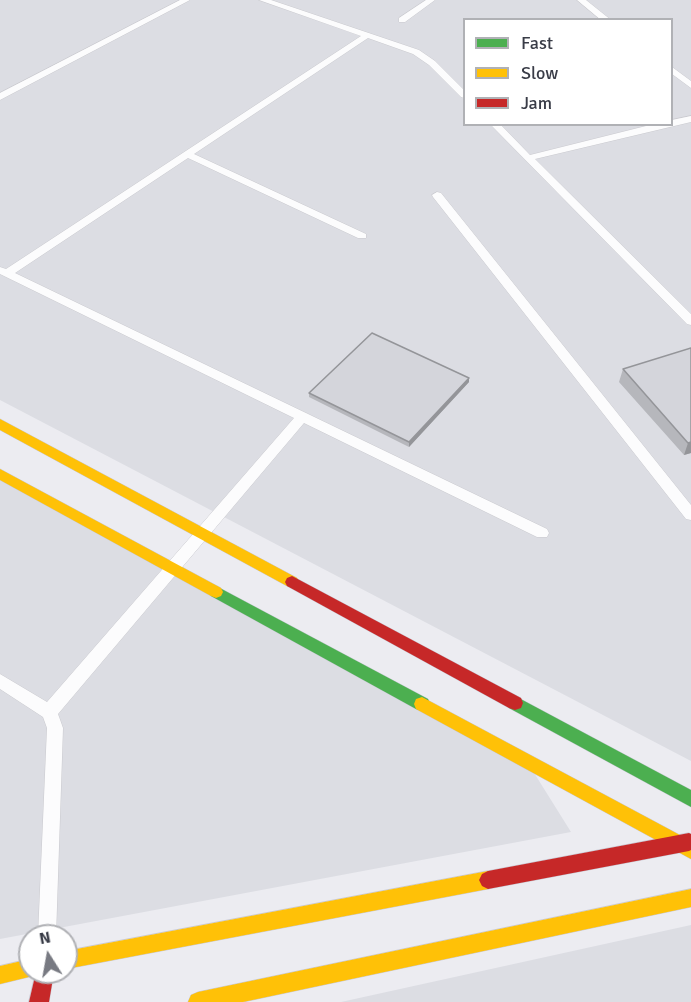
<!DOCTYPE html>
<html>
<head>
<meta charset="utf-8">
<style>
  body { margin:0 }
  #map { position:relative; width:691px; height:1002px; overflow:hidden; background:#ececf1; font-family:Signika,sans-serif }
  canvas { display:block }
  .legend { position:absolute; left:463px; top:18px; width:210px; height:108px; box-sizing:border-box; background:#fff; border:2px solid #b0b1b5; margin:0; padding:8px 10px; list-style:none; font-size:18px; color:#393c47 }
  .legend li { display:flex; align-items:center; gap:12px; height:30px }
  .legend b { width:30px; border:2px solid #b0b1b5 }
  .north { position:absolute; left:18px; top:924px; width:60px; height:60px; box-sizing:border-box; background:#fff; border:2px solid #b0b1b5; border-radius:50%; rotate:349deg; font-size:16px; font-weight:700; line-height:24px; text-align:center; color:#393c47 }
  .north::after { content:''; display:block; margin:auto; width:21px; height:27px; background:#787a82; clip-path:polygon(50% 0,100% 100%,50% 72%,0 100%) }
</style>
</head>
<body>
<div id="map">
<canvas width="691" height="1002"></canvas>
<ul class="legend">
<li><b style="height:8px;background:#4caf50"></b>Fast</li>
<li><b style="height:8px;background:#ffc107"></b>Slow</li>
<li><b style="height:8px;background:#c62828"></b>Jam</li>
</ul>
<div class="north">N</div>
</div>
<script>
const g = document.querySelector('canvas').getContext('2d');
g.lineJoin = 'round';
function fillPath(path, color) {
  g.fillStyle = color;
  g.fill(path, 'evenodd');
}
function strokePath(path, color, width, dash) {
  g.strokeStyle = color;
  g.lineWidth = width;
  g.lineCap = dash ? 'butt' : 'round';
  g.setLineDash(dash || []);
  g.stroke(path);
}
const industrial = new Path2D(`
  M0,0h691v761l-691,-361zM464,20h208v104h-208z
  M0,479l531,289 40,64 -571,107z
  M691,925v77h-350z`);
const lane = new Path2D(`
  M180,0h10l-190,100v-7z
  M259,0h12l148,50 16,11 29,29v8l-3,-1 -32,-32 -16,-11 -45,-16 -174,116 172,80v4h-8l-170,-80 -173,115 532,256 2,4 -2,4h-10l-233,-114 -246,291 5,14 -7,208h-18l9,-208 -4,-11 -43,-28v-15l47,28 247,-284 -294,-144v-7l6,2 355,-233z
  M426,0h9l-30,22h-6v-4z
  M577,0h9l25,20h-10z
  M672,67l19,14v7l-19,-14z
  M691,116v6l-156,37 156,155v11l-4,-1 -197,-200h10l30,31 124,-31h18v-4z
  M437,192l4,1 250,312v15l-5,-1 -253,-322 -1,-2z`);
const fast = new Path2D(`
  M216,586l212,113 2,5 -2,5 -6,2 -6,-2 -205,-113 -2,-4 2,-4z
  M515,696l176,94v17l-182,-99 -2,-5 2,-5z`);
const slow = new Path2D(`
  M0,419l297,159 2,4 -2,4 -5,2 -5,-2 -287,-156z
  M0,469l221,119 2,4 -2,4 -5,2 -5,-2 -211,-116z
  M422,697l269,144v18l-275,-150 -2,-5 2,-5z
  M488,871l6,3 3,6 -3,6 -6,3 -422,80v-18z
  M691,889v18l-448,95h-55l3,-7 7,-3z
  M30,959v13h8l-1,3 -37,9v-18z`);
const jam = new Path2D(`
  M292,576l229,122 2,5 -2,5 -6,2 -6,-2 -222,-122 -2,-4 2,-4z
  M689,833l2,1v16l-2,1 -201,38 -6,-3 -3,-6 3,-6 6,-3z
  M36,972h18l-5,30h-20z`);
const wall = new Path2D(`
  M691,348v105l-7,2 -65,-73 4,-13z
  M469,378v4l-60,65 -100,-50v-4z`);
const shadedWall = new Path2D(`
  M469,378v4l-60,65v-5z
  M691,442v11l-7,2 4,-12z`);
const building = new Path2D(`
  M372,333l97,45 -60,64 -100,-49z
  M691,348v94l-3,1 -65,-74z`);
fillPath(industrial, '#dcdde3');
strokePath(lane, '#cacacf', 1);
strokePath(fast, '#c8c9d4', 1);
strokePath(slow, '#c8c9d4', 1);
strokePath(jam, '#c8c9d4', 1);
fillPath(lane, '#fcfcfd');
fillPath(fast, '#4caf50');
fillPath(slow, '#ffc107');
fillPath(jam, '#c62828');
fillPath(wall, '#b6b7bc');
fillPath(shadedWall, '#949599');
fillPath(building, '#d4d5db');
strokePath(building, '#949599', 1.5);
</script>
</body>
</html>
